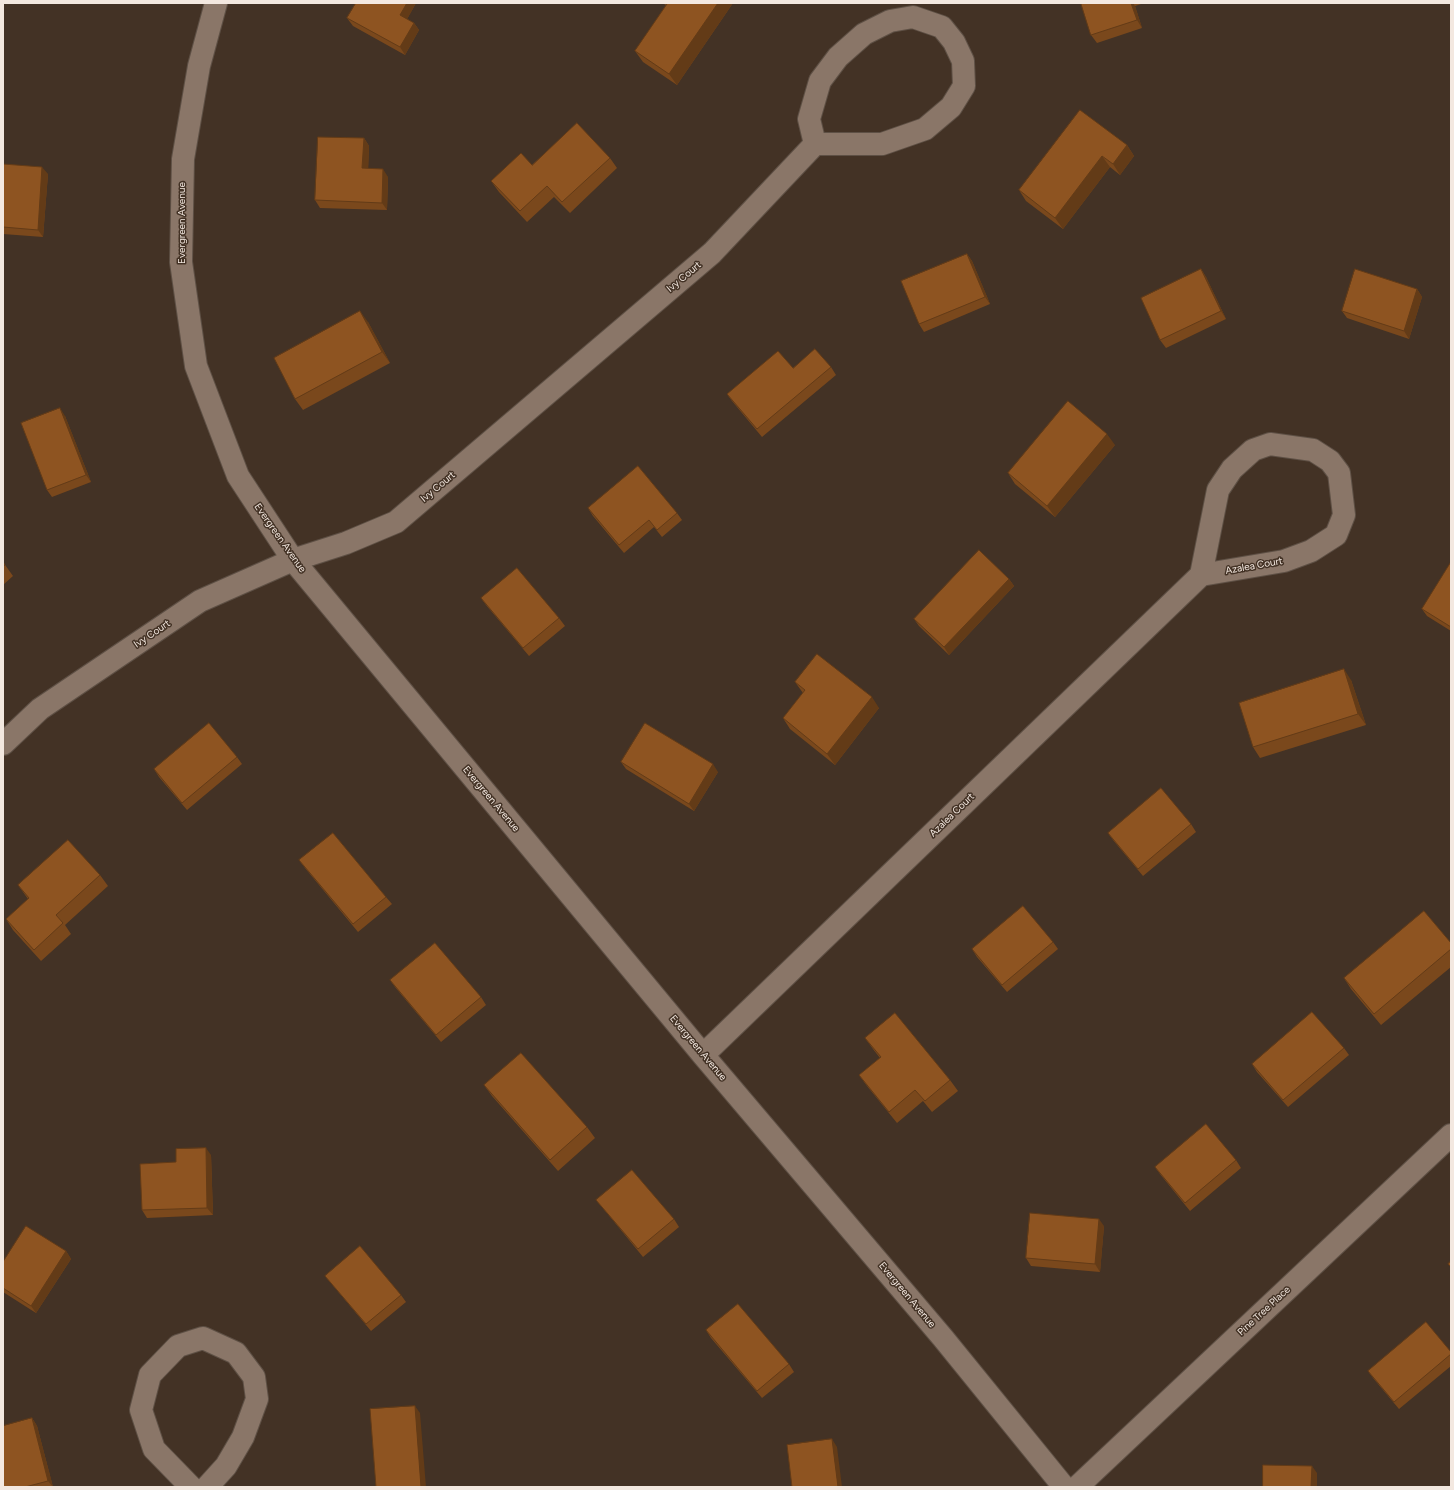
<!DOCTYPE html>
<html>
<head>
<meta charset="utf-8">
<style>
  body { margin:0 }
  #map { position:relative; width:1454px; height:1490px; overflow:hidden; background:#433225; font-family:Figtree,sans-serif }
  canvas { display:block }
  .frame { position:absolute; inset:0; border:4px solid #f3e8e0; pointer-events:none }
</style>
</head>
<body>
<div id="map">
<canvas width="1454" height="1490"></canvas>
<div class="frame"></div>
</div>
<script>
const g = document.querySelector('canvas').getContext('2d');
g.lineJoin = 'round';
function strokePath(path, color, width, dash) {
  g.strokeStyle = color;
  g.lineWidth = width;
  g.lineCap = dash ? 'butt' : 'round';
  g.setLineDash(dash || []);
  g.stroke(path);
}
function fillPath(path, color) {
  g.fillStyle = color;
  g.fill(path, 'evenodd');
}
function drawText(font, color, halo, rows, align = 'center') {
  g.font = font + ' Figtree,sans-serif';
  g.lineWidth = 3;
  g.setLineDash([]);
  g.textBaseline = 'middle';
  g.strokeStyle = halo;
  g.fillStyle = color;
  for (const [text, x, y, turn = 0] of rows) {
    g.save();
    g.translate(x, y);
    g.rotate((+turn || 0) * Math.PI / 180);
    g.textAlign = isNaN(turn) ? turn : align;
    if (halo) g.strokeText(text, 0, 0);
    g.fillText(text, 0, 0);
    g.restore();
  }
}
const minor = new Path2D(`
  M216,3l-17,63 -16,93 -2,103 15,104 42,110 55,84 410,495 240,283 121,149
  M913,17l29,10 12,15 9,19 1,25 -13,21 -26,22 -43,15h-67l-6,-25 11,-38 18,-24 26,-23 26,-13z
  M1270,444l43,6 17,11 9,12 5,42 -8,20 -25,16 -27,10 -83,14 17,-85 14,-21 21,-19z
  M3,744l37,-35 160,-108 93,-41 53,-17 50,-21 316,-269 103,-109
  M703,1055l498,-480
  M191,1487l-37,-38 -13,-39 9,-35 28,-29 25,-8 33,15 18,24 3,22 -14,38 -17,29 -19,21
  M1077,1487l374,-352`);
const wall = new Path2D(`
  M416,3l-9,16 7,4 5,7 -14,25 -52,-29 -6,-8z
  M662,3h71l-56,82 -34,-23 -8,-11 31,-46z
  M1081,3h63l-9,3 7,22 -45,15 -6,-8z
  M364,138l5,8 -1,23 20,8 -1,33 -67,-2 -5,-8z
  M1127,145l7,11 -14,19 -10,-8 -47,62 -37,-28 -7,-11z
  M610,158l7,10 -47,45 -16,-16 -27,25 -28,-30 -8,-11 41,-16z
  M3,164l45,10 -5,63 -40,-3z
  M967,254l5,7 18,43 -66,28 -5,-8z
  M1201,269l5,8 20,42 -60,29 -6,-8z
  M1417,289l5,8 -13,42 -62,-21 -5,-7z
  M368,322l22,41 -87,47 -8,-11z
  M831,367l5,8 -74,62 -30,-36 -5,-7 66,-26z
  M65,416l26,66 -39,15 -5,-7z
  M1115,445l-60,72 -40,-33 -7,-11z
  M588,508l89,5 5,7 -20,17 -8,-10 -30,26 -31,-37z
  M3,562l10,14 -10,9z
  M1451,562v69l-24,-15 -5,-7z
  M1009,579l5,7 -65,69 -30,-29 -5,-7z
  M481,598l78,20 6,8 -36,30 -43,-51z
  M1351,680l15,45 -106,33 -7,-11z
  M795,682l84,26 -44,57 -45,-36 -7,-11 20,-25z
  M237,757l5,7 -55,46 -28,-33 -5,-8z
  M621,762l97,10 -24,39 -68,-42z
  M1191,824l5,8 -53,44 -30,-36 -5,-7z
  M299,860l87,37 6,7 -34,28 -53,-64z
  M100,875l8,11 -43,39 6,9 -30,27 -28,-31 -7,-11 22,-20 -10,-14z
  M1053,942l5,7 -51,43 -30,-35 -5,-8z
  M1451,943v24l-70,58 -30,-36 -7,-11z
  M390,980l91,17 5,8 -45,37 -46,-55z
  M865,1038l85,42 8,11 -26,21 -9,-11 -26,22 -30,-37 -8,-11 21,-17 -7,-9z
  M1344,1048l5,7 -61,52 -31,-35 -5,-8z
  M484,1085l103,42 8,11 -37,33 -66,-75z
  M211,1155l2,60 -66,3 -5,-8 34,-48z
  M1236,1160l5,8 -51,43 -30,-37 -5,-7z
  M596,1200l78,19 5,8 -36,30 -41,-50z
  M1104,1226l-4,46 -69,-6 -5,-8z
  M66,1251l5,8 -35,54 -33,-21v-30z
  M325,1276l76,19 5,7 -35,29 -40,-48z
  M706,1330l83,34 5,8 -32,26 -51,-60z
  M1451,1352v14l-52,43 -26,-31 -5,-7z
  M32,1418l5,8 16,61h-50z`);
const shadedWall = new Path2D(`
  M407,3h9l-11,20 -5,-8z
  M718,3h15l-56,82 -8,-11z
  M1131,3h2l2,3 7,22 -5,-8z
  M414,23l5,7 -14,25 -5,-8z
  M364,138l5,8 -1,30 -6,-8z
  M1127,145l7,11 -14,19 -7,-11z
  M1102,156l8,11 -47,62 -8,-11z
  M42,167l6,7 -5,63 -5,-7z
  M383,169l5,8 -1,33 -5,-7z
  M967,254l5,7 18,43 -5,-7z
  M1201,269l5,8 20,42 -5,-8z
  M1417,289l5,8 -13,42 -5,-8z
  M360,311l8,11 22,41 -8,-11z
  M60,408l5,8 26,66 -5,-7z
  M1107,434l8,11 -60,72 -8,-11z
  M1009,579l5,7 -65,69 -5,-8z
  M1344,669l7,11 15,45 -8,-11z
  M872,697l7,11 -44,57 -8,-11z
  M713,764l5,8 -24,39 -5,-7z
  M206,1148l5,7 2,60 -6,-7z
  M1099,1219l5,7 -4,46 -5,-8z
  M66,1251l5,8 -35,54 -5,-7z
  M415,1406l5,7 6,74h-5z
  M32,1418l5,8 16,61 -5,-6z
  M832,1439l5,8 5,40h-4z
  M1312,1466l5,7v14h-6z`);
const building = new Path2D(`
  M356,3h51l-7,12 14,8 -14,24 -53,-29z
  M668,3h50l-49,71 -34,-23z
  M1081,3h50l6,17 -46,15z
  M1080,110l47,35 -14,19 -11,-8 -47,62 -36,-28z
  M577,123l33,35 -48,44 -15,-16 -27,25 -29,-30 30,-28 11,12z
  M318,137l46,1 -2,30 21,1 -1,34 -67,-3z
  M3,164l39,3 -4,63 -35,-3z
  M967,254l18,43 -66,27 -18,-43z
  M1201,269l20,42 -61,29 -19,-42z
  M1355,269l62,20 -13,42 -62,-20z
  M360,311l22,41 -87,47 -21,-41z
  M815,349l16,18 -74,62 -30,-35 51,-43 15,17z
  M1068,401l39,33 -60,72 -39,-33z
  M60,408l26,67 -39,15 -26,-67z
  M638,466l39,47 -20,17 -8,-10 -30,25 -31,-37z
  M979,550l30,29 -65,68 -30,-28z
  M3,562l2,3 -2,2z
  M1451,562v65l-29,-18z
  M517,568l42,50 -36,30 -42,-50z
  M817,654l55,43 -45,57 -44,-36 22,-28 -10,-8z
  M1344,669l14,45 -105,33 -14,-44z
  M209,723l28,34 -55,46 -28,-34z
  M645,723l68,41 -24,40 -68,-42z
  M1161,788l30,36 -53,45 -30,-36z
  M333,833l53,64 -33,27 -54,-64z
  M68,840l32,35 -44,40 7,8 -29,27 -28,-31 23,-21 -11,-13z
  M1023,906l30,36 -51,43 -30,-36z
  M1424,911l27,32v6l-77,65 -30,-36z
  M435,943l46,54 -45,38 -46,-55z
  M1312,1012l32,36 -61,52 -31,-36z
  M895,1013l55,67 -25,21 -10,-11 -26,22 -30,-37 22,-18 -16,-19z
  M521,1053l66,74 -37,33 -66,-75z
  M1206,1124l30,36 -51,43 -30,-36z
  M206,1148l1,60 -65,2 -2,-46 36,-2v-13z
  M632,1170l42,49 -36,30 -42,-49z
  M1030,1213l69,6 -4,45 -69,-6z
  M26,1226l40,25 -35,55 -28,-18v-26z
  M360,1246l41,49 -35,29 -41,-48z
  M1451,1261v6l-3,-3z
  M738,1304l51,60 -32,27 -51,-61z
  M1426,1322l25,30v2l-57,48 -26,-31z
  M415,1406l6,81h-45l-6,-78z
  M32,1418l16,63 -23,6h-22v-61z
  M832,1439l6,48h-46l-5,-42z
  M1263,1465l49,1 -1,21h-48z`);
const streetNames = [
  ["Evergreen Avenue",182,223,-90],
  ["Ivy Court",684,277,-40],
  ["Ivy Court",438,487,-40],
  ["Evergreen Avenue",280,538,55],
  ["Azalea Court",1254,566,-10],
  ["Ivy Court",152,634,-34],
  ["Evergreen Avenue",491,799,50],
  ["Azalea Court",952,815,-44],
  ["Evergreen Avenue",698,1048,50],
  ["Evergreen Avenue",907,1295,50],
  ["Pine Tree Place",1264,1311,-43]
];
strokePath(minor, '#5e5045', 24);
strokePath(minor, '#8a7668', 22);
fillPath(wall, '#7a481c');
fillPath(shadedWall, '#633b17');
fillPath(building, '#8e5421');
strokePath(building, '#633b17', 1);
drawText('10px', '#f3e8e0', '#433225', streetNames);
</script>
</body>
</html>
